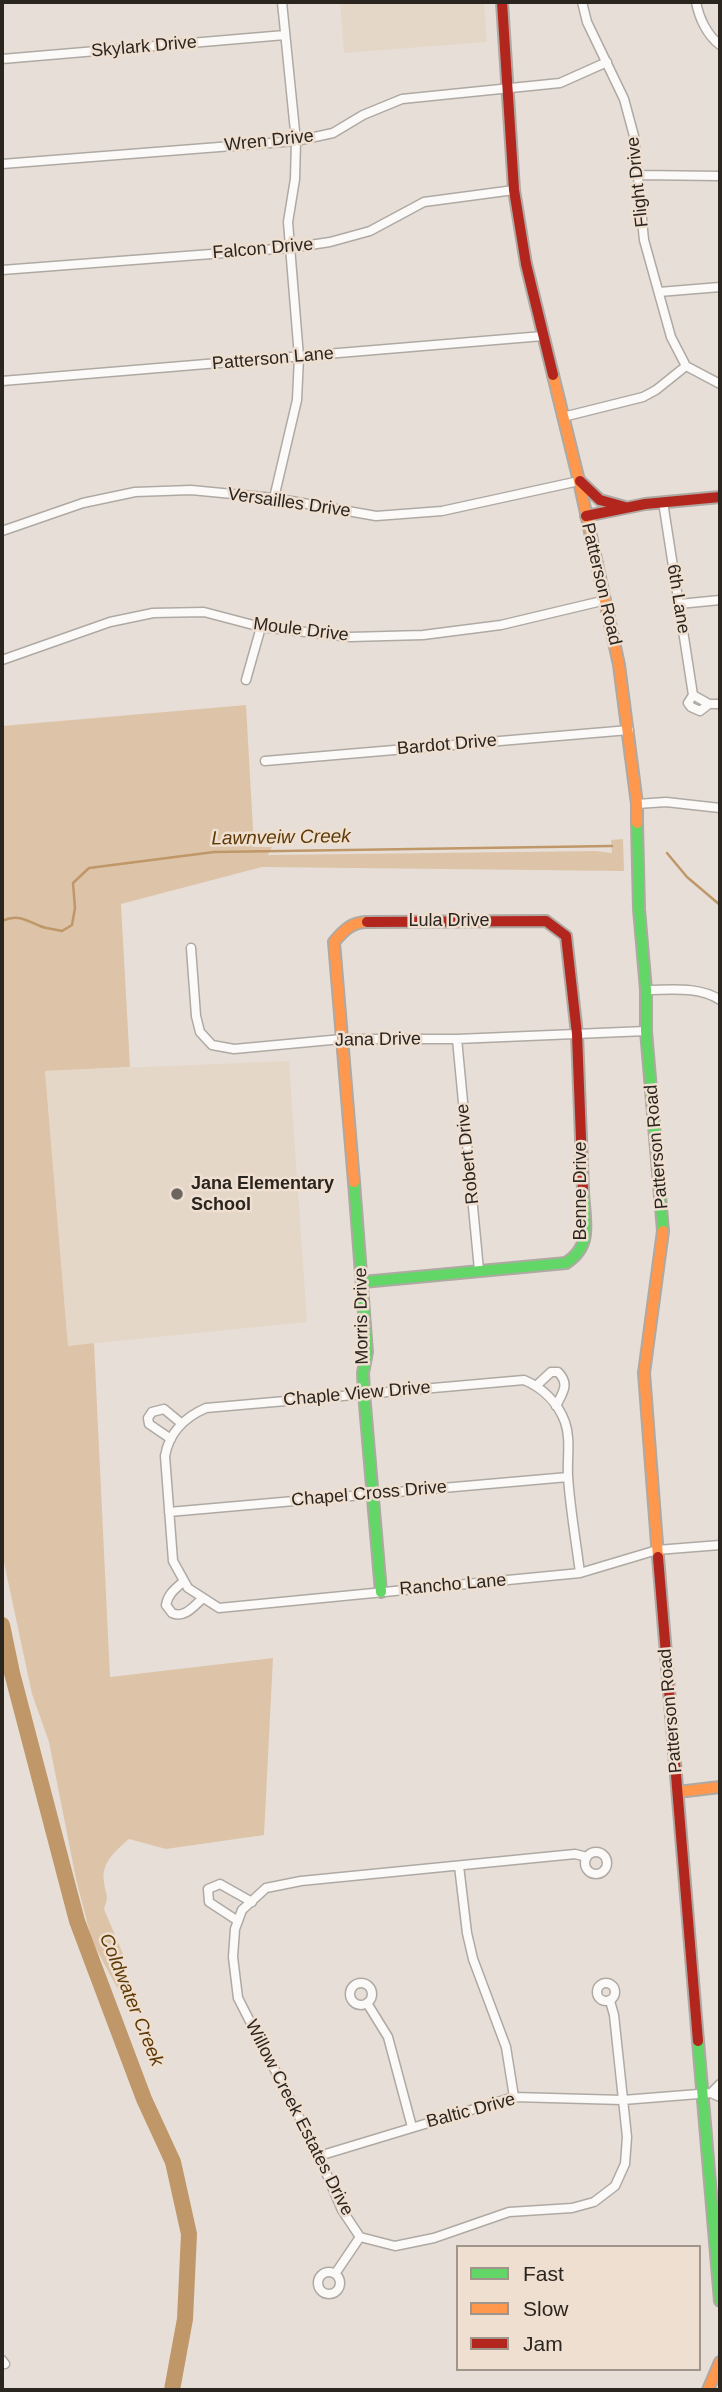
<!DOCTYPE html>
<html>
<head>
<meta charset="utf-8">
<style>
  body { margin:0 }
  #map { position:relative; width:722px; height:2392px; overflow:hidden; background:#e7dfd7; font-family:Arial,sans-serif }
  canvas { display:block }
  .frame { position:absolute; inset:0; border:4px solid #2b2520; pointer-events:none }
  .legend { position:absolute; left:456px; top:2245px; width:245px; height:126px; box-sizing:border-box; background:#eedfd0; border:2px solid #a0958a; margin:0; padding:9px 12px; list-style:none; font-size:21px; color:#2b2520 }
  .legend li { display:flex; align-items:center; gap:14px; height:35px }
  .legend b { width:35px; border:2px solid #a0958a }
</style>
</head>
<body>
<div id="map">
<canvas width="722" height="2392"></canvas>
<div class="frame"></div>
<ul class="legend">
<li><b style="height:9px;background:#63d668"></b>Fast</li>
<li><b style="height:9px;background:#ff974d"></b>Slow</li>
<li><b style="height:9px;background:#b3261e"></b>Jam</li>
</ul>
</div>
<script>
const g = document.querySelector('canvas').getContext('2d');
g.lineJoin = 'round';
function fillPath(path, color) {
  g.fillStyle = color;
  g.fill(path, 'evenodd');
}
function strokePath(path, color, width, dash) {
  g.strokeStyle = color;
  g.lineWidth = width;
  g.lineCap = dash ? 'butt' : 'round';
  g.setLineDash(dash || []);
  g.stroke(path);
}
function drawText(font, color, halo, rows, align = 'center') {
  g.font = font + ' Arial,sans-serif';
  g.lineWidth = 5;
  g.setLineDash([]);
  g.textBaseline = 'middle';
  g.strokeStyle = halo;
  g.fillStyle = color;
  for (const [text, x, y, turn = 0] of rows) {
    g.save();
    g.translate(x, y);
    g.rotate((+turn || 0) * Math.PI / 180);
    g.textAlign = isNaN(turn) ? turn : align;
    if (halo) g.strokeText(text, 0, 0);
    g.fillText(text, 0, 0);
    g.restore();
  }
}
const built = new Path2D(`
  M340,2h144l3,40 -143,11z
  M289,1061l18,261 -239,24 -23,-275z`);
const green = new Path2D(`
  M246,705l8,142h18l-4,8 328,-4 16,2 -1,-13 12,-1 1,32 -362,-4 -141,37 9,163 -85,4 23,275 26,-3 16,334 163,-19 -9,177 -98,14 -37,-10c-12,11 -28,23 -25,42 1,14 6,13 0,28l19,45 -5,18c11,14 18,24 17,42l-20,-30 -23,-43 -16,-62 -27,-137 -17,-48 -30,-141v-827z`);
const stream = new Path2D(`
  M667,853l20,24 33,28
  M2,921c16,-7 23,-1 38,5 7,3 15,3 22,5l10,-6 3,-17 -2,-25 16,-15 125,-16 398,-6`);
const river = new Path2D(`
  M2,1625l10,48 65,248 67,178 29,63 16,72 -4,85 -13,71`);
const street = new Path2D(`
  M582,2l5,20 37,77 10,37 10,104 27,97 15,29
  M696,2c3,16 11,33 24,43
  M2,59l283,-24
  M2,164l294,-23 37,-8 30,-18 39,-16 158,-16 47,-21
  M638,175l82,1
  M2,270l288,-22 40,-6 40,-11 54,-29 90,-12
  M659,292l61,-5
  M2,381l541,-45
  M563,417l80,-20 13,-7 30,-24 34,18
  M274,498l23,-98 2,-43 -11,-135 7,-43 1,-38 -14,-139
  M663,502l30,193
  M2,531l81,-28 52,-11 56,-2 83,8 102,18 66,-5 137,-30
  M679,604l41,-4
  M2,660l108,-38 43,-9 51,-1 57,15 89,10 73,-2 78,-10 105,-25
  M246,680l15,-53
  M693,695l-5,8 3,4 9,4 9,-7
  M693,695l16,9h11
  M265,761l364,-31
  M637,804l29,-2 54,6
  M191,948l5,68 4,16 12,13 22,4 108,-10h115l189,-8
  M646,990c25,0 53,-4 74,10
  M457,1039l22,231
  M536,1386l15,-14h7c12,12 5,20 -2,34
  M171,1439l-22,-15 -1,-6 4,-6 12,-3 17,14
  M169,1512l399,-35
  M580,1573c-4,-32 -10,-65 -12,-97 -1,-18 3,-37 -3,-54 -7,-19 -22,-34 -41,-42l-318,28c-21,9 -37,25 -41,48l8,105 15,27 31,20 361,-35 77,-23 63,-5
  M183,1582c-8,7 -15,12 -17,23l6,8c12,6 22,-7 31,-15
  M585 1863a11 11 0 1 1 22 0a11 11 0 1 1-22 0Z
  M587,1857l-12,-3 -274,27 -35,7 -24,22 -7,19 -2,28 5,41 81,158 23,54 18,27 35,9 39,-8 75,-26 63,-4 22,-6 21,-16 10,-22 2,-27 -13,-122 -4,-14
  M459,1866l8,67 6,26 33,88 8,50
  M238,1921l-29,-19 -1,-13 12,-5 32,18
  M597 1992a9 9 0 1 1 18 0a9 9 0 1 1-18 0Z
  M350 1994a11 11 0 1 1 22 0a11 11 0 1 1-22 0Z
  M367,2003l21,34 24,90
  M711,2093l9,-9
  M319,2156l195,-59 109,3 88,-7 9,4
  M318 2283a11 11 0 1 1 22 0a11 11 0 1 1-22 0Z
  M335,2274l25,-37
  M2,2360l3,4`);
const fast = new Path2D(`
  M637,823l2,86 7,81v41l17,200
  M354,1182l13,170 -4,21 1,20 17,199
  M363,1282l203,-19c28,-18 18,-43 17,-72
  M698,2041l22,260`);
const slow = new Path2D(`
  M553,375l26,106 40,184 18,139v19
  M354,1182l-20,-240c10,-12 18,-20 33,-20
  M658,1557l-14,-184 19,-142
  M678,1792l42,-5
  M708,2390l12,-28`);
const jam = new Path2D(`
  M502,2l12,188 12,74 27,111
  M580,481l20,19 25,7
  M586,516l59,-12 75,-7
  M367,922l179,-1 20,15 11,98 6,157
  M658,1557l40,484`);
const markers = [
  [177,1194,7,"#6d6660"]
];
const streetNames = [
  ["Skylark Drive",144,47,-5],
  ["Wren Drive",269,141,-6],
  ["Flight Drive",638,182,-96],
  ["Falcon Drive",263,249,-5],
  ["Patterson Lane",273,359,-5],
  ["Versailles Drive",289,503,8],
  ["Patterson Road",601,584,77],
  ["6th Lane",678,599,81],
  ["Moule Drive",301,630,7],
  ["Bardot Drive",447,745,-5],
  ["Lula Drive",449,921],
  ["Jana Drive",378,1040,-1],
  ["Patterson Road",657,1147,-95],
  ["Robert Drive",468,1154,-96],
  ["Benne Drive",581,1191,-90],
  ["Morris Drive",362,1316,-91],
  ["Chaple View Drive",357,1394,-5],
  ["Chapel Cross Drive",369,1494,-5],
  ["Rancho Lane",453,1585,-5],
  ["Patterson Road",671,1711,-95],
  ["Baltic Drive",471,2111,-15],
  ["Willow Creek Estates Drive",299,2118,63]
];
const poiNames = [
  ["Jana Elementary",191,1184],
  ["School",191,1205]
];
const waterNames = [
  ["Lawnveiw Creek",281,838,-1],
  ["Coldwater Creek",131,2000,68]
];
fillPath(built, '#e5d7c8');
fillPath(green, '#ddc4a9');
strokePath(stream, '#bf9768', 2.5);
strokePath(river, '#bf9768', 16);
strokePath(street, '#afa9a3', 11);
strokePath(fast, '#afa9a3', 14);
strokePath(slow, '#afa9a3', 14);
strokePath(jam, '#afa9a3', 14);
strokePath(street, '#fbfaf9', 8);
strokePath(fast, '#63d668', 10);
strokePath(slow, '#ff974d', 10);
strokePath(jam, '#b3261e', 10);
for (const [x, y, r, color] of markers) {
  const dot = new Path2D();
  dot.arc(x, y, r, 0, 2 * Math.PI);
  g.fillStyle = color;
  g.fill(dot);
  strokePath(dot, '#eedfd0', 2.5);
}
drawText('18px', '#2b2520', '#eedfd0', streetNames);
drawText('bold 18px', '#2b2520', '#eedfd0', poiNames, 'left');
drawText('italic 19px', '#5f3a06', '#eedfd0', waterNames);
</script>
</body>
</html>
